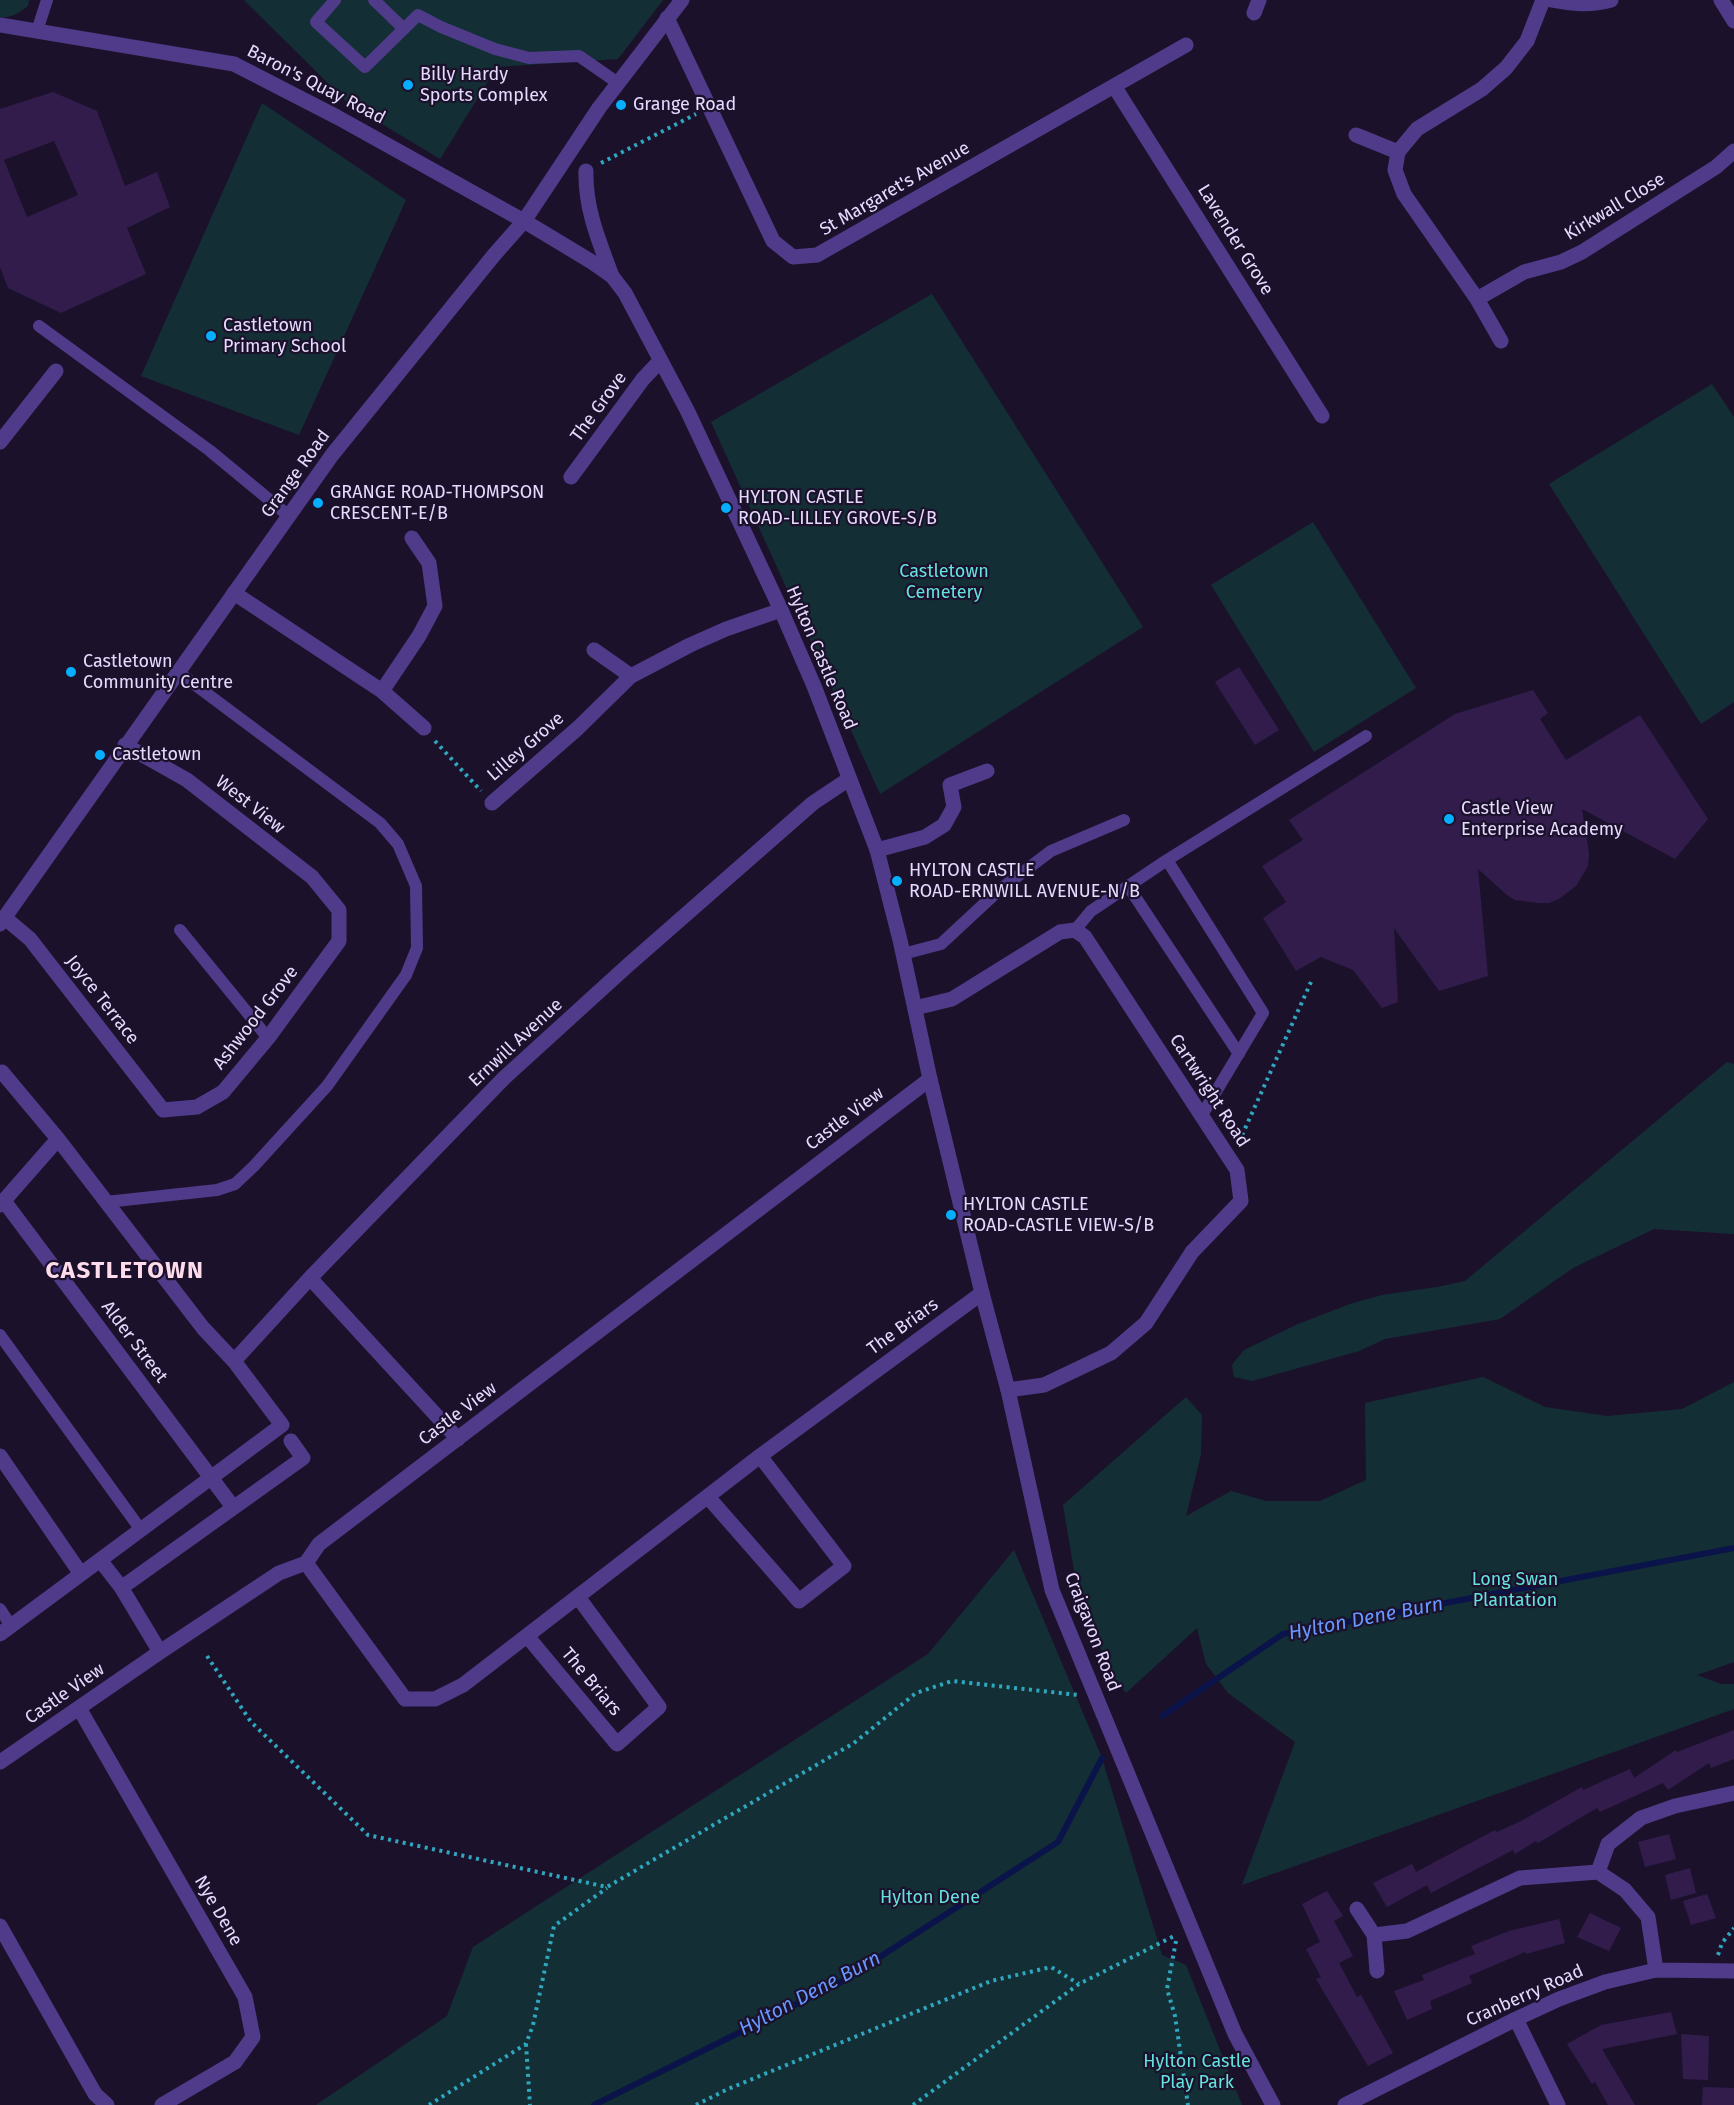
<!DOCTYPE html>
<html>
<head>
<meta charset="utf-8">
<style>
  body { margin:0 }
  canvas { display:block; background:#1b112b }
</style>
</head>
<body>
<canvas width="1734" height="2105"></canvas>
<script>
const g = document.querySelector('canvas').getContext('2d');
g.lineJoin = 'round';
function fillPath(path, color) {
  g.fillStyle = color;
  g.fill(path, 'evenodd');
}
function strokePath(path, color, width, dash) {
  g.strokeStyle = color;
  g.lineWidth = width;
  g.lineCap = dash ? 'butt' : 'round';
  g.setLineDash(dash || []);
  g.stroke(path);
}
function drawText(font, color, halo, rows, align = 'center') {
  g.font = font + ' "Fira Sans",sans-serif';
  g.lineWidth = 4.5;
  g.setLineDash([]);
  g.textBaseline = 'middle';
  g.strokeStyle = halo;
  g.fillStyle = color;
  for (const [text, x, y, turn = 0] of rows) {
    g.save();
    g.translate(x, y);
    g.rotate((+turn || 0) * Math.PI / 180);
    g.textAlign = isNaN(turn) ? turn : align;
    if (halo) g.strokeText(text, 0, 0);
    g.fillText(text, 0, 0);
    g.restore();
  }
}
const green = new Path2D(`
  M0,0h29l-1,6c-9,7 -16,12 -28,11z
  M244,0h419l-45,59 -121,8 -57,92 -91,-55z
  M262,103l144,97 -107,235 -158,-59z
  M932,294l211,333 -263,167 -169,-372z
  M1712,384l22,33v285l-33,22 -152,-240z
  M1313,522l103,166 -102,64 -103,-167z
  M1727,1062l7,2v170l-80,-5 -81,39 -73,51 -115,20 -26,12 -107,30 -18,-4 -2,-12 12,-15 54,-26 52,-20 32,-9 55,-8 28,-6z
  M1483,1377l62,30 62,9 75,-7 52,-27v280l-37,13 24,9h13v25l-492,176 53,-143 -67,-49 -22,-29 -9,-36 -71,65 -17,-23 -32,-82 -14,-83 123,-108 16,18 -1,39 -15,62 45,-25 35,10h54l46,-21 -1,-77z
  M1014,1550l88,208 60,197 24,10 56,140h-926l131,-89 26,-69 455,-293z`);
const stream = new Path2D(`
  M1162,1716l121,-82 451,-86
  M594,2105l247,-123 217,-140 44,-84`);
const building = new Path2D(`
  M53,92l44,19 28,75 32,-14 13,35 -43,21 19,46 -85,39 -53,-25 -8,-21v-158zM54,141l24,54 -51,22 -23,-57z
  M1239,667l40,63 -24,15 -40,-63z
  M1533,690l15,23 -8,6 26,41 74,-45 68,104 -33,40 -93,-50 7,44 -1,13 -12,20 -17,13 -10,4h-11l-23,-3 -8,-5 -29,-26 10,107 -49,15 -45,-63 4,74 -16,6 -29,-38 -32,-13 -25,14 -33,-53 23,-16 -24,-36 41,-26 -14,-20 166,-106z
  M1734,1730v29l-23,9 -2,-5 -41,27 -5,-7 -63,29 -3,-4 -59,35 -2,-2 -21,13 -2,-4 -82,43 -4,-8 -40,22 -14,-24 39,-19 4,8 79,-42 2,2 24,-11 61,-34 1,3 47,-21 4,9 42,-28 1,2z
  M1669,1834l7,25 -31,8 -7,-25z
  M1690,1868l6,25 -25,7 -6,-25z
  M1327,1891l16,25 -9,5 19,35 -14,7 18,34 4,-2 32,58 -25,13 -52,-87 5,-2 -15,-28 14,-7 -18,-38z
  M1707,1894l9,24 -25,7 -8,-24z
  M1590,1913l31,15 -12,23 -32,-14z
  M1559,1919l6,24 -39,11 -1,-2 -56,24 3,7 -42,18 2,8 -25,11 -13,-29 30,-11 -2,-5 53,-21 -4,-8 38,-15z
  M1671,2012l6,22 -75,15 33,56h-27l-13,-23 -3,2 -25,-40 34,-19z
  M1681,2034l28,2 -1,44 -25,-1z
  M1703,2087l31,1v17h-32z`);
const path = new Path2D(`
  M601,163l95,-49
  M435,741l46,50
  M1239,1142l72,-160
  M207,1656l44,66 117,113 239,52 247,-144 62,-50 36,-12 126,14
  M1176,1941l-9,48 8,27 13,89
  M1718,1955l4,-12 12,-15
  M526,2044l4,61
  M429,2105l97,-61 7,-19 21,-99 53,-38
  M696,2105l32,-16 263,-108 60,-14 28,17
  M913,2105l166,-121 97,-49`);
const service = new Path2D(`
  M335,0l-19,22 49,45 53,-52 23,12 54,22 34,9 50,-2 39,27
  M374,0l30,29
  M37,31l10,-31
  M39,326l170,124 80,66
  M1167,860l199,-124
  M1128,886l111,168
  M180,930l88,108
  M1075,930l16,-19 76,-51 96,153 -61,102
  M903,954l38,-10 57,-53 53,-40 73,-31
  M106,1202l111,-12 18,-6 19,-18 73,-80 79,-111 11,-27 -1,-62 -18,-42 -18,-21 -202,-151
  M0,1335l141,195
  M0,1609l11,17`);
const minor = new Path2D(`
  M1551,0c21,4 39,6 60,0
  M1721,0l13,21
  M1254,13l5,-13
  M667,18l106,223 20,16 24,-2 369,-210
  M1114,86l208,330
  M1356,135l42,17
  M586,171c-1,38 13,70 26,105
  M1477,299l47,-27 37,-10 21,-10 134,-85 18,-16
  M1501,341l-24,-42 -73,-105 -9,-24 3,-18 19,-23 65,-40 24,-21 21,-27 16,-41
  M0,442l56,-71
  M571,477l72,-98 17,-18
  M234,593l148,98 42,37
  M594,650l37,26
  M382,691l37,-55 16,-30 -6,-43 -17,-25
  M492,803l86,-75 53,-52 59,-31 36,-16 55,-19
  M877,850l48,-13 19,-12 10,-18 -4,-22 37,-14
  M5,918l25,21 133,171 34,-3 26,-15 45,-54 71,-97v-31l-27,-33 -125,-97 -62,-35
  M915,1008l37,-9 108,-67 15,-2 10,7 152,233 4,31 -49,51 -46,71 -35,30 -67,32 -36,5
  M0,1074l2,-2 56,67 145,189 31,33 48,64 -182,135
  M4,1201l229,306
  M0,1205l58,-66
  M310,1278l148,161
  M234,1361l76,-83 194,-200 122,-111 187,-164 36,-24
  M0,1456l81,118
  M708,1497l91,104 45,-35 -84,-110
  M306,1563l99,136h30l28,-14 297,-229 222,-163
  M128,1583l175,-125 -12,-17
  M0,1634l100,-74 21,27 39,65
  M527,1636l90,108 42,-37 -81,-110
  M79,1708l166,289 8,40 -18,25 -73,43
  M0,1762l160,-110 119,-79 27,-10 13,-19 611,-465
  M1598,1872l27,18 23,27 8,53
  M1357,1909l17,26 3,36
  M0,1926l95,168 12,11
  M1374,1935l33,-4 113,-53 78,-6 10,-28 33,-26 34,-12 59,-13
  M1516,2019l42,86
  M1345,2105l171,-86 43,-20 46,-17 51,-12 78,1`);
const tertiary = new Path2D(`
  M0,25l234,39 103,53 187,104 68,41 20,14 13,17 62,117 94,200 33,76 63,164 23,90 30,139 52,214 26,97 44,200 183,444 38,71
  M0,924l332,-469 162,-200 30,-34 75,-113 83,-108`);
const markers = [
  [408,85,6,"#06aeff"],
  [621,105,6,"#06aeff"],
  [211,336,6,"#06aeff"],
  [318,503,6,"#06aeff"],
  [726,508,6,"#06aeff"],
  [71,672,6,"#06aeff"],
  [100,755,6,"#06aeff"],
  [1449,819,6,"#06aeff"],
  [897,881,6,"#06aeff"],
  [951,1215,6,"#06aeff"]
];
const poiNames = [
  ["Billy Hardy",420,75],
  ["Sports Complex",420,96],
  ["Grange Road",633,105],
  ["Castletown",223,326],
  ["Primary School",223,347],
  ["GRANGE ROAD-THOMPSON",330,493],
  ["CRESCENT-E/B",330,514],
  ["HYLTON CASTLE",738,498],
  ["ROAD-LILLEY GROVE-S/B",738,519],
  ["Castletown",83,662],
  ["Community Centre",83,683],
  ["Castletown",112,755],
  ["Castle View",1461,809],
  ["Enterprise Academy",1461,830],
  ["HYLTON CASTLE",909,871],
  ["ROAD-ERNWILL AVENUE-N/B",909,892],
  ["HYLTON CASTLE",963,1205],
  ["ROAD-CASTLE VIEW-S/B",963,1226]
];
const streetNames = [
  ["Baron's Quay Road",316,85,27],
  ["St Margaret's Avenue",895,189,-30],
  ["Kirkwall Close",1615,207,-31],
  ["Lavender Grove",1235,240,58],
  ["The Grove",599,407,-54],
  ["Grange Road",296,474,-54],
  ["Hylton Castle Road",821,658,67],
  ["Lilley Grove",526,747,-41],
  ["West View",250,805,38],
  ["Joyce Terrace",102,1000,52],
  ["Ashwood Grove",256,1018,-52],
  ["Ernwill Avenue",516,1043,-43],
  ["Cartwright Road",1209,1091,57],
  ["Castle View",845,1119,-37],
  ["The Briars",903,1327,-36],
  ["Alder Street",134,1342,53],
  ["Castle View",458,1414,-37],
  ["Craigavon Road",1092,1632,69],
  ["The Briars",591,1682,50],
  ["Castle View",65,1694,-35],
  ["Nye Dene",218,1911,60],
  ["Cranberry Road",1525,1996,-24]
];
const parkNames = [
  ["Castletown",944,572],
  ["Cemetery",944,593],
  ["Long Swan",1515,1580],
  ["Plantation",1515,1601],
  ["Hylton Dene",930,1898],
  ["Hylton Castle",1197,2062],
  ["Play Park",1197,2083]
];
const waterNames = [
  ["Hylton Dene Burn",1366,1619,-11],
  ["Hylton Dene Burn",810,1994,-28]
];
const districtNames = [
  ["CASTLETOWN",125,1271]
];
fillPath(green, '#132f35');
strokePath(stream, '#0a134a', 6);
fillPath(building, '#311c4c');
strokePath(path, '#2fa7bf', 4, [3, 4.5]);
strokePath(service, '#503b8a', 12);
strokePath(minor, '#503b8a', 15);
strokePath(tertiary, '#503b8a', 15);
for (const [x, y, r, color] of markers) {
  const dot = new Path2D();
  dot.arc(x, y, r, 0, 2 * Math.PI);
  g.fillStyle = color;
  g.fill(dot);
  strokePath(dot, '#1b112b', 2);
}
drawText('18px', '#e7daff', '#1b112b', poiNames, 'left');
drawText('18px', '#e7daff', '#1b112b', streetNames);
drawText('18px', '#63e3df', '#1b112b', parkNames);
drawText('italic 20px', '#6897ff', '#1b112b', waterNames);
g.letterSpacing = '1.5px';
drawText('bold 24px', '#ffdceb', '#1b112b', districtNames);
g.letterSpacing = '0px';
</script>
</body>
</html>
